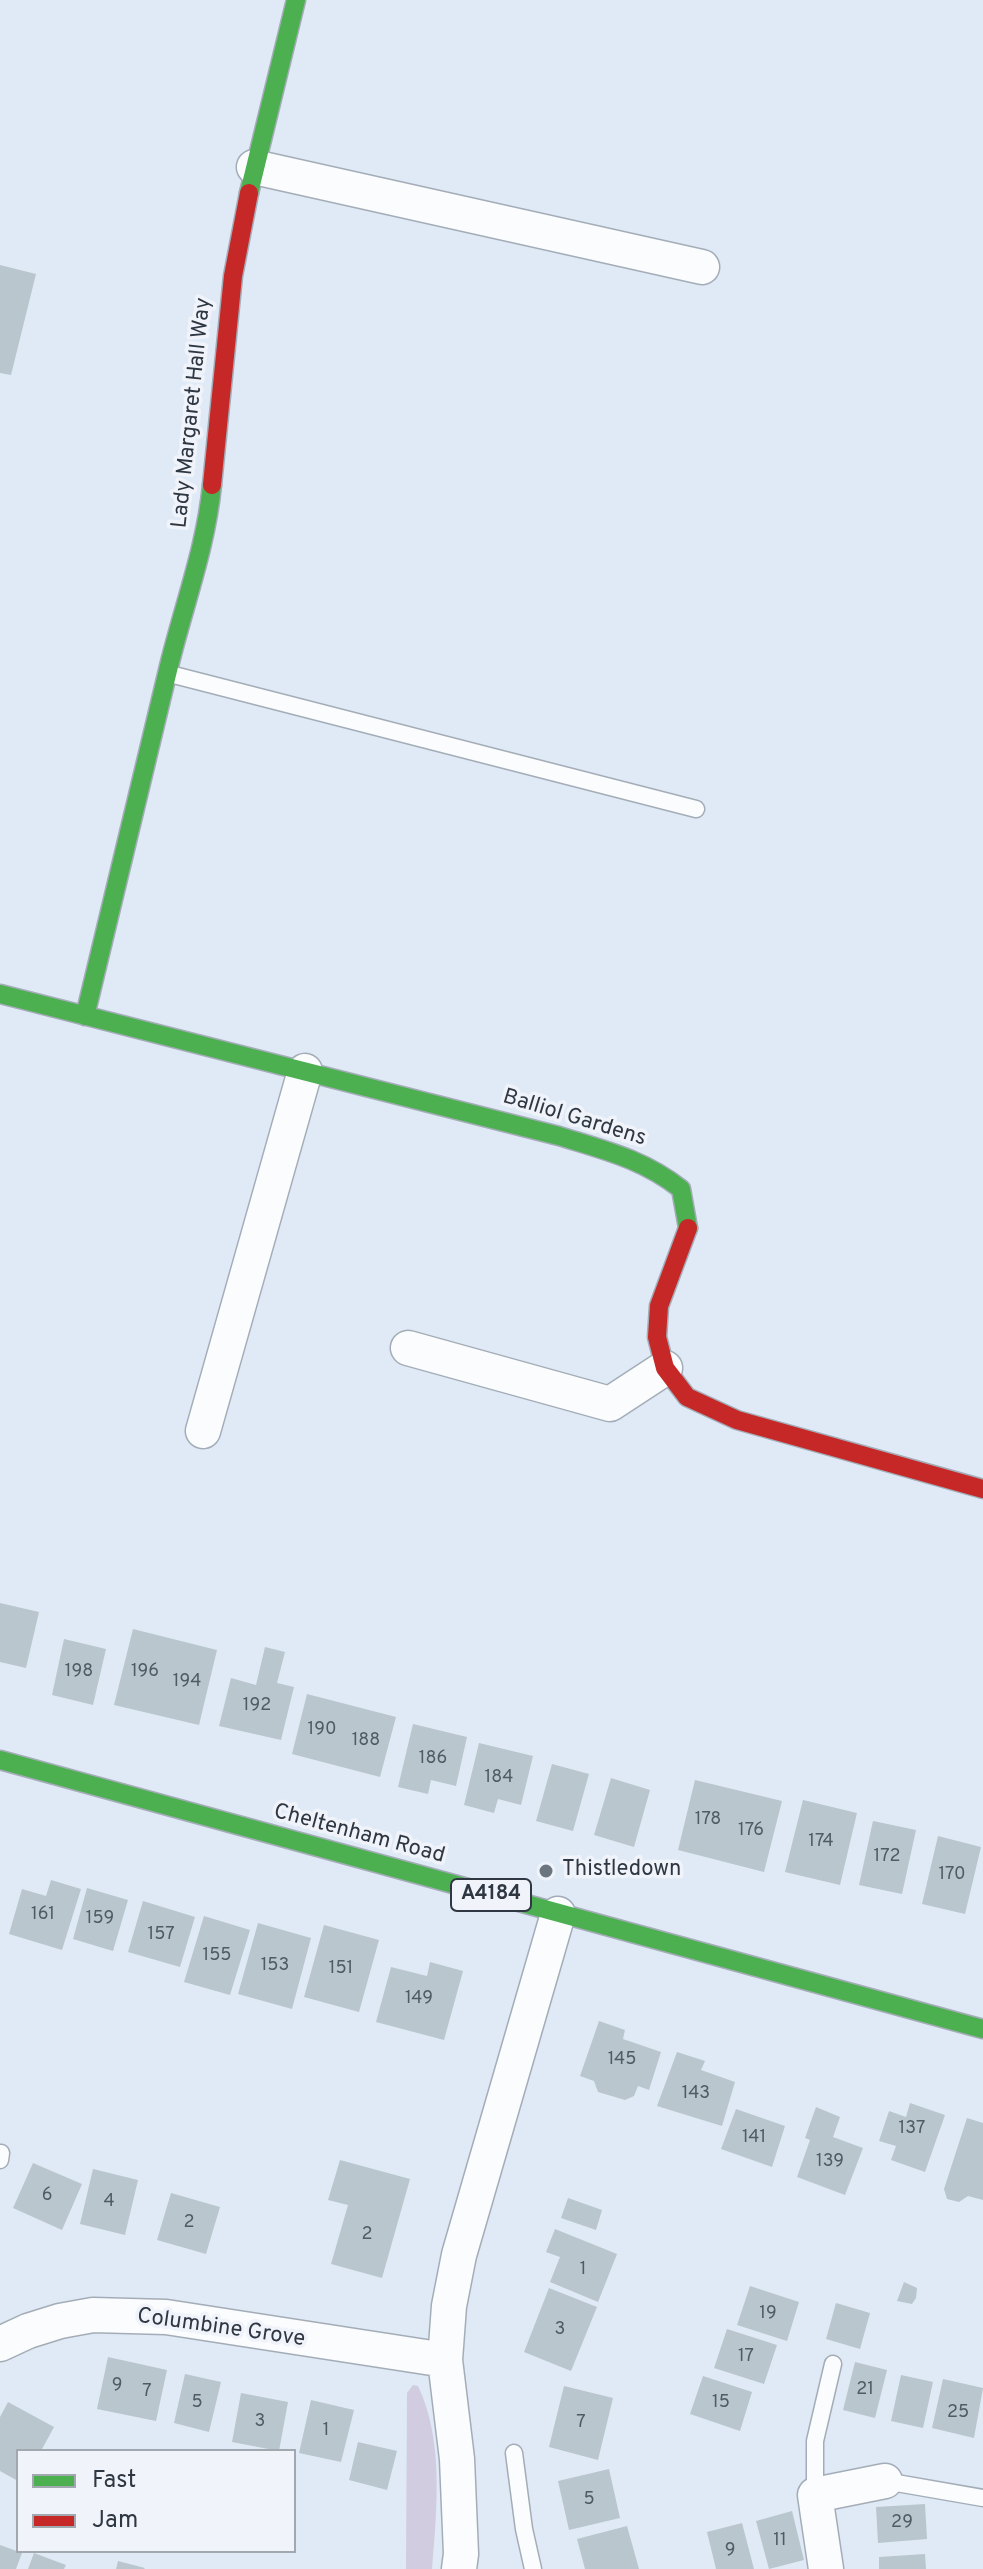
<!DOCTYPE html>
<html>
<head>
<meta charset="utf-8">
<style>
  body { margin:0 }
  #map { position:relative; width:983px; height:2569px; overflow:hidden; background:#dfeaf6; font-family:Overpass,sans-serif }
  canvas { display:block }
  .legend { position:absolute; left:16px; top:2449px; width:280px; height:104px; box-sizing:border-box; background:#f0f4fa; border:2px solid #a2a8b0; margin:0; padding:10px 14px; list-style:none; font-size:24px; color:#2e3742 }
  .legend li { display:flex; align-items:center; gap:16px; height:40px }
  .legend b { width:40px; border:2px solid #a2a8b0 }
</style>
</head>
<body>
<div id="map">
<canvas width="983" height="2569"></canvas>
<ul class="legend">
<li><b style="height:10px;background:#4caf50"></b>Fast</li>
<li><b style="height:10px;background:#c62828"></b>Jam</li>
</ul>
</div>
<script>
const g = document.querySelector('canvas').getContext('2d');
g.lineJoin = 'round';
function fillPath(path, color) {
  g.fillStyle = color;
  g.fill(path, 'evenodd');
}
function strokePath(path, color, width, dash) {
  g.strokeStyle = color;
  g.lineWidth = width;
  g.lineCap = dash ? 'butt' : 'round';
  g.setLineDash(dash || []);
  g.stroke(path);
}
function drawText(font, color, halo, rows, align = 'center') {
  g.font = font + ' Overpass,sans-serif';
  g.lineWidth = 7;
  g.setLineDash([]);
  g.textBaseline = 'middle';
  g.strokeStyle = halo;
  g.fillStyle = color;
  for (const [text, x, y, turn = 0] of rows) {
    g.save();
    g.translate(x, y);
    g.rotate((+turn || 0) * Math.PI / 180);
    g.textAlign = isNaN(turn) ? turn : align;
    if (halo) g.strokeText(text, 0, 0);
    g.fillText(text, 0, 0);
    g.restore();
  }
}
const green = new Path2D(`
  M413,2385l5,1c26,54 19,124 14,183h-26l1,-176z`);
const building = new Path2D(`
  M0,265l36,9 -25,101 -11,-2z
  M0,1603l39,9 -13,56 -26,-6z
  M133,1629l84,21 -18,75 -85,-20z
  M64,1639l42,10 -13,56 -41,-10z
  M265,1647l20,5 -8,31 17,4 -13,53 -62,-14 12,-48 25,7z
  M307,1694l89,23 -16,60 -88,-23z
  M413,1724l54,13 -11,49 -25,-6 -3,14 -30,-7z
  M479,1743l54,13 -12,49 -23,-6 -4,14 -30,-8z
  M552,1764l37,10 -16,57 -37,-10z
  M611,1778l39,12 -16,57 -40,-12z
  M695,1780l87,21 -18,71 -86,-22z
  M803,1800l54,13 -17,72 -55,-13z
  M873,1821l43,9 -14,64 -43,-9z
  M938,1836l43,11 -16,67 -43,-10z
  M51,1880l30,9 -19,61 -53,-16 13,-45 24,7z
  M87,1888l41,12 -15,51 -40,-12z
  M143,1901l52,16 -15,50 -52,-15z
  M204,1916l46,14 -20,65 -46,-13z
  M258,1923l53,15 -19,71 -54,-15z
  M324,1925l55,15 -20,72 -55,-15z
  M430,1962l33,9 -19,69 -68,-18 15,-55 36,9z
  M599,2021l26,9 -2,9 38,13 -12,38 -11,-4 -4,10 -9,4 -27,-8 -4,-11 -14,-5z
  M677,2052l28,9 -4,9 34,12 -13,44 -65,-20z
  M910,2103l35,12 -20,57 -34,-12 5,-14 -17,-5 10,-30 17,6z
  M816,2107l24,10 -7,20 30,11 -18,47 -48,-18 13,-37 -5,-2z
  M736,2109l49,17 -13,41 -51,-18z
  M967,2118l16,5v77l-15,-4 -9,6 -12,-3 -3,-10z
  M340,2160l70,19 -28,99 -51,-14 17,-59 -20,-5z
  M33,2163l49,21 -20,46 -49,-22z
  M93,2169l45,11 -13,55 -45,-11z
  M171,2193l49,14 -14,47 -49,-14z
  M568,2198l34,12 -6,20 -35,-12z
  M555,2229l62,25 -19,48 -48,-20 10,-25 -14,-5z
  M904,2282l13,6 -1,10 -4,6 -15,-3z
  M750,2286l49,16 -12,39 -50,-16z
  M549,2288l48,19 -26,64 -47,-19z
  M836,2303l34,10 -10,36 -34,-10z
  M727,2329l50,16 -13,39 -50,-16z
  M108,2357l59,13 -11,51 -59,-12z
  M855,2362l32,8 -12,48 -32,-8z
  M185,2374l36,8 -12,50 -35,-9z
  M901,2375l32,7 -10,46 -32,-7z
  M703,2376l49,16 -12,39 -50,-17z
  M943,2379l40,9 -9,50 -42,-10z
  M564,2386l49,12 -15,62 -49,-13z
  M241,2393l47,9 -9,49 -47,-9z
  M311,2400l43,10 -13,52 -42,-9z
  M8,2402l46,25 -13,24h-23v30l-18,-10v-54z
  M358,2442l39,9 -10,39 -38,-10z
  M609,2469l11,49 -51,12 -11,-49z
  M925,2504l2,35 -49,4 -2,-36z
  M792,2511l12,49 -35,9 -13,-48z
  M742,2523l12,46h-38l-9,-37z
  M627,2526l12,43h-54l-8,-30z
  M0,2545l22,8 -6,16h-16z
  M34,2553l32,12 -2,4h-36z
  M925,2554l1,15h-47v-12z
  M118,2561l27,7 -1,1h-28z`);
const lane = new Path2D(`
  M170,674l526,135
  M0,2160l1,-7
  M514,2453l10,76 9,40
  M885,2481l98,17
  M815,2495v-54l18,-77`);
const street = new Path2D(`
  M254,167l448,100
  M408,1348l202,56 55,-36
  M203,1431l102,-360
  M0,2344l28,-13 32,-10 33,-6 73,2 279,43
  M459,2569l2,-15 -4,-95 -12,-99 4,-54 10,-51 99,-341
  M826,2569l-11,-74 70,-14`);
const fast = new Path2D(`
  M249,193l47,-193
  M0,994l559,142c45,14 84,23 122,53l7,39
  M85,1016c28,-118 57,-236 85,-354 15,-60 36,-116 42,-177
  M0,1760l983,269`);
const jam = new Path2D(`
  M212,485l21,-209 16,-83
  M688,1228l-29,78 -2,31 8,31 22,29 50,23 246,69`);
const markers = [
  [546,1871,8,"#6c7681"]
];
const numberNames = [
  ["198",79,1672],
  ["196",145,1672],
  ["194",187,1682],
  ["192",257,1706],
  ["190",322,1730],
  ["188",366,1741],
  ["186",433,1759],
  ["184",499,1778],
  ["178",708,1820],
  ["176",751,1831],
  ["174",821,1842],
  ["172",887,1857],
  ["170",952,1875],
  ["161",43,1915],
  ["159",100,1919],
  ["157",161,1935],
  ["155",217,1956],
  ["153",275,1966],
  ["151",341,1969],
  ["149",419,1999],
  ["145",622,2060],
  ["143",696,2094],
  ["137",912,2129],
  ["141",754,2138],
  ["139",830,2162],
  ["6",47,2196],
  ["4",109,2202],
  ["2",189,2223],
  ["2",367,2235],
  ["1",583,2270],
  ["19",768,2314],
  ["3",560,2330],
  ["17",746,2357],
  ["9",117,2386],
  ["21",865,2390],
  ["7",147,2392],
  ["5",197,2403],
  ["15",721,2403],
  ["25",958,2413],
  ["3",260,2422],
  ["7",581,2423],
  ["1",326,2431],
  ["5",589,2500],
  ["29",902,2523],
  ["11",780,2541],
  ["9",730,2551]
];
const shields = [
  [491,1895,80]
];
const shieldNames = [
  ["A4184",491,1895]
];
const streetNames = [
  ["Lady Margaret Hall Way",193,413,-84],
  ["Balliol Gardens",574,1119,17],
  ["Cheltenham Road",359,1835,15],
  ["Columbine Grove",221,2329,8]
];
const poiNames = [
  ["Thistledown",562,1871]
];
fillPath(green, '#d1cce0');
fillPath(building, '#b9c6cd');
strokePath(lane, '#a4adb7', 19);
strokePath(street, '#a4adb7', 37);
strokePath(fast, '#a4adb7', 21);
strokePath(jam, '#a4adb7', 21);
strokePath(lane, '#fafcfe', 16);
strokePath(street, '#fafcfe', 34);
strokePath(fast, '#4caf50', 18);
strokePath(jam, '#c62828', 18);
for (const [x, y, r, color] of markers) {
  const dot = new Path2D();
  dot.arc(x, y, r, 0, 2 * Math.PI);
  g.fillStyle = color;
  g.fill(dot);
  strokePath(dot, '#f0f4fa', 3);
}
drawText('18px', '#515b65', null, numberNames);
for (const [x, y, w] of shields) {
  const box = new Path2D();
  box.roundRect(x - w / 2, y - 16, w, 32, 6);
  g.fillStyle = '#f0f4fa';
  g.fill(box);
  strokePath(box, '#2e3742', 2);
}
drawText('bold 20px', '#2e3742', null, shieldNames);
drawText('22px', '#2e3742', '#f0f4fa', streetNames);
drawText('22px', '#2e3742', '#f0f4fa', poiNames, 'left');
</script>
</body>
</html>
